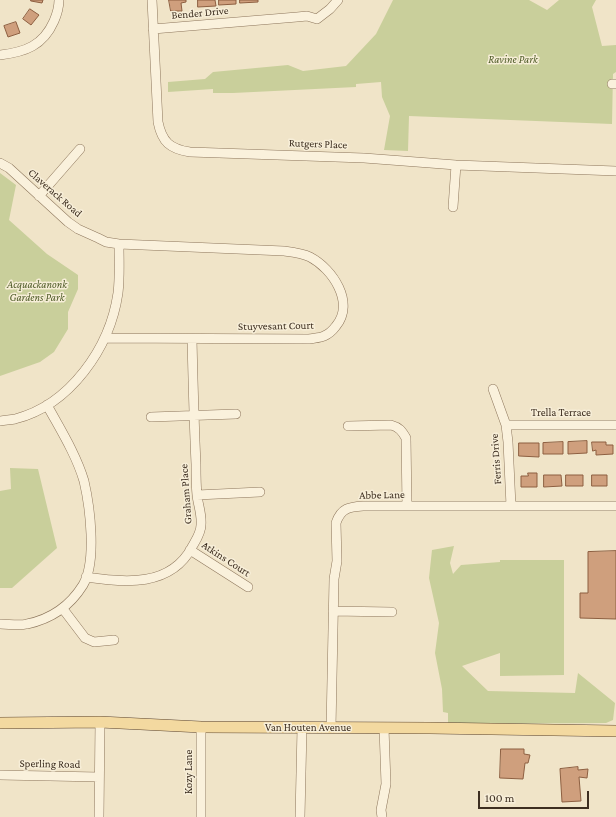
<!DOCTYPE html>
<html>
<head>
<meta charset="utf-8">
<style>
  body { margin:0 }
  #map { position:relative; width:616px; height:817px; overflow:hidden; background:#f0e4c8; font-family:"Crimson Pro",serif }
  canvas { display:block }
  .scale { position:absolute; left:478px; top:791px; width:111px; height:18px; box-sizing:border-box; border:2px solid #3d2e20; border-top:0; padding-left:5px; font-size:12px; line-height:14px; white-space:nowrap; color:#3d2e20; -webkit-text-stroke:3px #f7eed8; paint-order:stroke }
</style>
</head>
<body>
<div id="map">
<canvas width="616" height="817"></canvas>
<div class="scale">100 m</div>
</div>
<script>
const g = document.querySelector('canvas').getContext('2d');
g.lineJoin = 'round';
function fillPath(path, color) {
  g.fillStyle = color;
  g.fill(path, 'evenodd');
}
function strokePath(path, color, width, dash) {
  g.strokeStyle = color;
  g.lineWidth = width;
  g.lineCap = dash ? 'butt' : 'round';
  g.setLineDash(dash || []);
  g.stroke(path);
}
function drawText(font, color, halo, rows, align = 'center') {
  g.font = font + ' "Crimson Pro",serif';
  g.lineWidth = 3;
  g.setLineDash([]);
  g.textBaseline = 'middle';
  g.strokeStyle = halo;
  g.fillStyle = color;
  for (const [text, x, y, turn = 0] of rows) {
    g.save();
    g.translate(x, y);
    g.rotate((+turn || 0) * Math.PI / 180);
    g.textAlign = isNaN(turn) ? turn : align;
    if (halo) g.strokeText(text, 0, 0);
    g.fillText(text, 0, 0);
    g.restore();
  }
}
const green = new Path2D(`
  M393,0h136l18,10 12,-10h37l-4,7 10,39 14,-1v27l-3,2 -1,50 -203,-8 -1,35 -24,-1 6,-34 -8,-19 -1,-15 -25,2v3l-123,6h-20v-4l-45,3v-10l37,-3 8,-7 75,-7 15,6 43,-5 30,-32z
  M0,173l16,12 -7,35 38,34 31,21v14l-10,23v17l-14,23 -14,10 -40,14z
  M10,468l28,1 19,79 -45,40h-12v-97l11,-2z
  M454,546l-4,17 3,11 8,-9 39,-3v-2h64v115l-64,1v-23l-38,13 26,25 87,2 3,-20 37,30 -2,17 -7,3 -158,1v-11l-5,-1 -1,-23 -7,-36 4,-30 -10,-45 3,-28z`);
const building = new Path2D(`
  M31,0h12l-1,3 -11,-2z
  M169,0h17v2l-5,1 1,8h-11z
  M198,0h17l1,6 -18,1z
  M219,0h17v4l-17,1z
  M240,0h18v2l-18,1z
  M30,9l9,6 -8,10 -8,-6z
  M16,22l4,11 -12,4 -4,-11z
  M587,441v12l-19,1v-12z
  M563,442v12h-20v-11z
  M592,442h14v3h7v9l-17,1v-5l-3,1z
  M519,443h20v14l-20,-1z
  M528,473h9v14h-16v-11h7z
  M544,475h17l1,11 -18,1z
  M566,475h17v11h-17z
  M592,475h15v11h-15z
  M616,551v68l-36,-1v-25h8v-41z
  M501,749h23v5l6,1 -2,8h-3l-2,16 -23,-1z
  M578,767v3l10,-1 -1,9 -8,-1 2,24 -19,1 -2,-33z`);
const minor = new Path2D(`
  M152,0l6,122c4,20 12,27 32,30l174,6 92,7 160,6
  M153,29l144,-12 10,-1 10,3 13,-10 8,-9
  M0,55c25,-3 43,-9 54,-34 3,-7 5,-13 5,-21
  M612,84h4
  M0,163l9,5 59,54 10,7 20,9 8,4 13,2 165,7c8,1 18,2 26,6 23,12 45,46 26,69 -3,4 -7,8 -12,10 -4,2 -10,2 -15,3l-204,-1
  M39,196l41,-47
  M453,207l3,-42
  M493,389l13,36 2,17 3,64
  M151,417l85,-3
  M0,421c5,-1 10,-1 15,-2 55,-14 95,-71 103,-126 2,-16 1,-32 1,-49
  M506,425h110
  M348,426l43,-1c8,2 11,6 15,13l1,68
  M197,495l63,-3
  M190,550l58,37
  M86,577c39,6 85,10 106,-30 4,-7 9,-14 9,-22 1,-11 -3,-20 -4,-30 -1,-10 -1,-21 -1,-31 -2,-41 -3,-83 -4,-125
  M63,609l22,29 9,4 20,-2
  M333,611l59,1
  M0,624c9,0 19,2 27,0 24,-5 43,-18 56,-39 14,-23 7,-78 1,-104 -8,-27 -24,-52 -37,-76
  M201,727v90
  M331,728l3,-149 3,-18 -1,-38c5,-15 13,-16 27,-17h253
  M0,775l99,2
  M99,817l1,-95
  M300,817l2,-89
  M382,817l-1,-7 5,-26 -2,-56`);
const major = new Path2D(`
  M0,723l100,-1 101,5 229,1 186,3`);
const streetNames = [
  ["Bender Drive",200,13,-5],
  ["Rutgers Place",318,144,2],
  ["Claverack Road",55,193,41],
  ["Stuyvesant Court",276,326,-1],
  ["Trella Terrace",561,413],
  ["Ferris Drive",496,459,-94],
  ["Graham Place",186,494,-94],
  ["Abbe Lane",382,495,-1],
  ["Atkins Court",226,559,33],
  ["Van Houten Avenue",308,728],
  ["Sperling Road",50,764,1],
  ["Kozy Lane",189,772,-90]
];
const parkNames = [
  ["Ravine Park",513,60],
  ["Acquackanonk",37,285],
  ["Gardens Park",37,298]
];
fillPath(green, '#c9cf9b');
fillPath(building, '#cf9f7d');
strokePath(building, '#8d5f41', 1);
strokePath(minor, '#8d765c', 10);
strokePath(major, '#5b4430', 12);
strokePath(minor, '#faf1dc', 9);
strokePath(major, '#f3d9a0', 11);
drawText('11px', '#3d2e20', '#f7eed8', streetNames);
drawText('italic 11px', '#4d5a26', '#f7eed8', parkNames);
</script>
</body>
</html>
